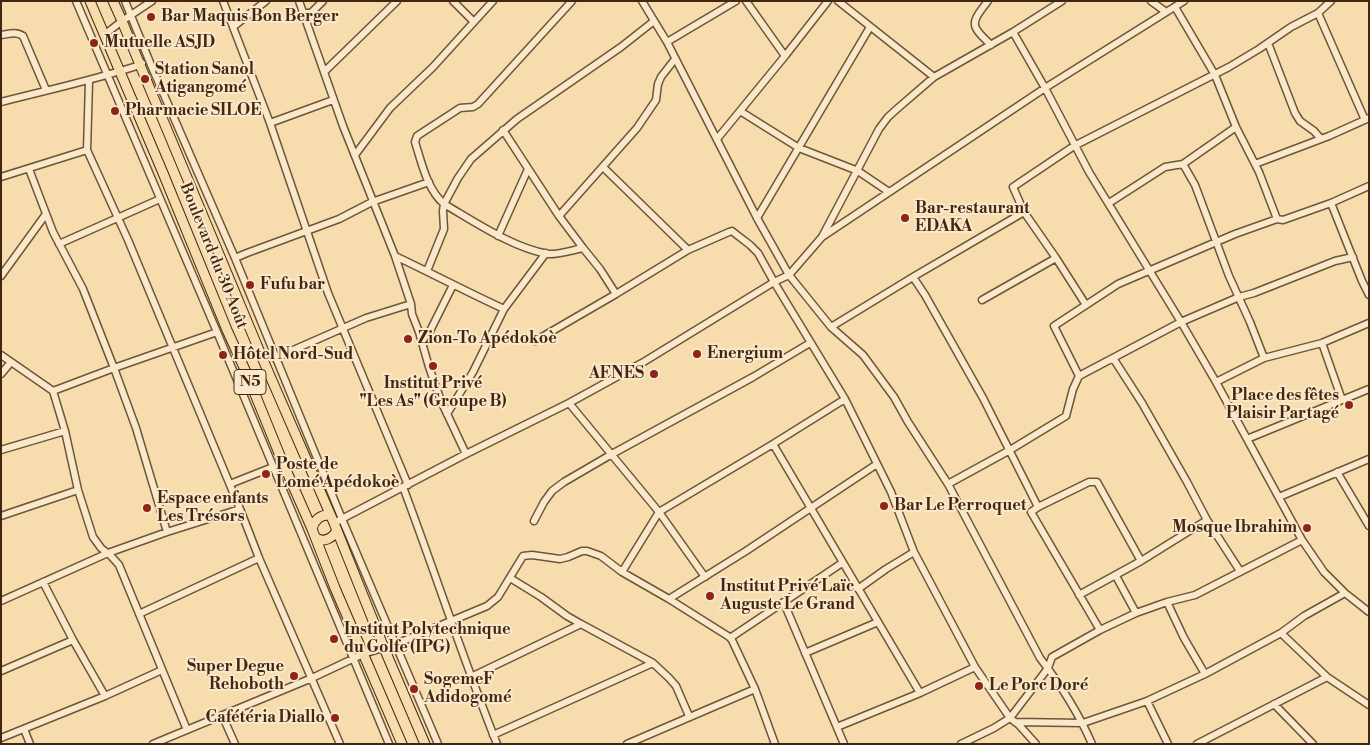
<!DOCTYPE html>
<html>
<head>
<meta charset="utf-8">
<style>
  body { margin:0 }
  #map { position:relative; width:1370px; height:745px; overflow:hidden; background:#f7dcae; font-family:"Libre Bodoni",serif }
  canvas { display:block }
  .frame { position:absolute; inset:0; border:2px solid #422611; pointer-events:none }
</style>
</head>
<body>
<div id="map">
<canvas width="1370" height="745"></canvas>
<div class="frame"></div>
</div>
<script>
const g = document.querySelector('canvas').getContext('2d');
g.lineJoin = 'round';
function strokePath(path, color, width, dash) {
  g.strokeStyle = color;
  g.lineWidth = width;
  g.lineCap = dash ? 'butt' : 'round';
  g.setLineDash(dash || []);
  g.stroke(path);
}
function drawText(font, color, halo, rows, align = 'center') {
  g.font = font + ' "Libre Bodoni",serif';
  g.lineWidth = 4;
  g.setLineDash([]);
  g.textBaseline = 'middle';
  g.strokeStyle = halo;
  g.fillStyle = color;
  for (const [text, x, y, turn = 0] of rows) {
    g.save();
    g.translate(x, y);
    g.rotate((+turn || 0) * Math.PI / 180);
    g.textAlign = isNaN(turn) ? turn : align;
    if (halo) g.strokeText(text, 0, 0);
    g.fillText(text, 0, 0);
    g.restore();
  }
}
const minor = new Path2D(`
  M76,1l141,331 172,412
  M125,1l26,64 84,193 107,261 96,225
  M223,1l47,122 58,170 80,192
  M299,1l44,125 52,130 16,48 1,10 7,18 10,35 12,34 25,53
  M453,1l21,21
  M572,1l-94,103 -5,3 -13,1 -43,28 -2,6c7,22 12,47 29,62 31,18 69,44 104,50 9,1 25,-4 35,-6
  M642,1l25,41 90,176 32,57 42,52 32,28 31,42 14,25 40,62 92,174c20,26 39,56 52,86
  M746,1l39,55
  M838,1l96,76
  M988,1c-18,23 -18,24 3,44
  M1151,1l15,11
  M1175,7l40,68 21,52 23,45 18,47
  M303,13h8l12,-12
  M1318,13l47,107
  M233,27l33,-26
  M1013,32l32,56 44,84 92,150 35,60 86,158 22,32 21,21 24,19
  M1,35c8,-1 15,-4 22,1l23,54
  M104,35l18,-14 30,-20
  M667,42l69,-41
  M1268,43l27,70 5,8 14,10 7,8
  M324,72l73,-71
  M89,81l-2,69 41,90 112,269 19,49 81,186
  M1,102c47,-12 93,-22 139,-37l2,-2
  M740,111l59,37 59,23 31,21
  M270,123l63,-23
  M503,130l56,86 24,32 17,21 16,25
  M717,139l68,-83 43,-55
  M355,155l35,-47 43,-41 60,-66
  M1183,164l12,21 34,91 21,46 14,36
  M1255,164l74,-28 40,-18
  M603,167l85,83
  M29,169l24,63 30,57 31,79 22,60 31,104
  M1,177l86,-27
  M1109,203l56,-36 18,-3 53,-37
  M1331,203l31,78 7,14
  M559,216l78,-88 19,-28 2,-16 3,-7 14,-18
  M757,218l113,-191
  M823,235l56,-106 9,-12 10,-9 36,-31 79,-45 49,-31
  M498,236l30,-67
  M59,244l101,-45
  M395,256c36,17 72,36 109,53
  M235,258l12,-5 92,-34 33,-17 57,-20
  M427,271l17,-42 -1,-18 1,-7 14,-26 13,-19 46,-40 104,-72 33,-26
  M1,276l45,-62
  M913,277l12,18 58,103 55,109
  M982,300l74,-42
  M1086,305l-30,-47 -32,-46 -11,-25 61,-41 155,-79 30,-18 32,-22 27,-14 13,-12
  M831,327l82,-50 111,-65
  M535,341l81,-47 72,-44 41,-18 3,-1 5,4 13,10 8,8 16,29 71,117 46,93 23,60 61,115 35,51 9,7 17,19
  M1322,343l20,57
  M423,345l30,-60
  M1,355l52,36 61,-23 103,-36
  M275,358l91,-40 45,-14
  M1113,358l29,45 45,79 20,38 33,51
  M1,374l10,-12
  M1079,376l-25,-50 64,-42 117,-50 42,-15 6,1 48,-17 38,-17
  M1216,382l48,-24 58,-15 47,-20
  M53,391l12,40 13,59 15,47 8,11 10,8 8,9 68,165
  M569,403l90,109 46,65
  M447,414l26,-42 31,-63 42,-56
  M1247,439l122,-50
  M773,444l147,249
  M1,450l64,-19
  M1337,472l32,54
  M230,484l43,-17
  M948,484l62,-34 56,-34 7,-27 6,-13 102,-54 58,-25 15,-4 81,-32 18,-4
  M403,487c32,85 60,172 94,257
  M1279,497l90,-38
  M1,516l77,-26
  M534,521l10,-19 8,-11 12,-9 48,-28 141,-77 57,-34
  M334,523l132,-69 103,-51 73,-40 132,-81 15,-7 33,-38 223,-149 139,-87
  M622,572l37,-60 114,-68 72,-45
  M1116,576l20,37
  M510,578l31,19 26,19 14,8
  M43,582l30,58 32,56
  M858,589l28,-20 28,-17
  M1079,595l62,-34 66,-41
  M669,599l77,-48 131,-87
  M1,601l107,-48 59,-21 73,-23
  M784,603l60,141
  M139,614l120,-56
  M1100,630l-69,-118 7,-5 51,-25h8l44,79
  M1281,633l46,44 42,28
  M730,638l112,-75
  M805,653l73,-31
  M1,671l72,-31
  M1205,674l76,-41 23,-17 41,-23
  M471,677l110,-53 72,39 16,15 7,8 13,30
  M1147,701l21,43
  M1274,704l39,40
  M222,715l13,29
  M1015,722l68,1 64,-22 58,-27 -21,-36 -17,-36
  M837,727l83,-34 55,-26
  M24,729l6,15
  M493,735l160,-72
  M1,738l104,-42 57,-26
  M153,744l159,-66 51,-24 33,-10 91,-38 11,-9 25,-41 9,-1 28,4 8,-2 14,-6h5l14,5 21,16 47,27 62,39 24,51 20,55
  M627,744l128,-55
  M961,744l33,-16 16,-10 29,-38 9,-12 4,-11 48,-27 36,-17 31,-11 28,-7 107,-55
  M1197,744l130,-67`);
const highway = new Path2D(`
  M90,1l73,172 64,157 19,42 37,91 29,66 23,59 67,156
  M113,1l9,20 18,44 124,297 70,161 50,125 41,96
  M312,529c2,-9 9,-15 18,-14
  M316,538c8,5 16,0 21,-7`);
const markers = [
  [151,17,5,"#8f2418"],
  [94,43,5,"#8f2418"],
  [145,79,5,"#8f2418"],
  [115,111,5,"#8f2418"],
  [905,218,5,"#8f2418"],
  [250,285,5,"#8f2418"],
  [408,339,5,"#8f2418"],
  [697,354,5,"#8f2418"],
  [223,355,5,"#8f2418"],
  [433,366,5,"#8f2418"],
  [654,374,5,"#8f2418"],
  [1349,405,5,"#8f2418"],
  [266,474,5,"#8f2418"],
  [884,506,5,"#8f2418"],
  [147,508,5,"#8f2418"],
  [1307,528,5,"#8f2418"],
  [710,596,5,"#8f2418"],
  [334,639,5,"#8f2418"],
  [294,676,5,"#8f2418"],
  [979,686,5,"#8f2418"],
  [414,689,5,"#8f2418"],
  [335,718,5,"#8f2418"]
];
const shields = [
  [250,382,32]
];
const shieldNames = [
  ["N5",250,382]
];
const poiNames = [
  ["Bar Maquis Bon Berger",161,17],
  ["Mutuelle ASJD",104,43],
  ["Station Sanol",155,70],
  ["Atigangomé",155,88],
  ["Pharmacie SILOE",125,111],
  ["Bar-restaurant",915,209],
  ["EDAKA",915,227],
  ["Fufu bar",260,285],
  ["Zion-To Apédokoè",418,339],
  ["Energium",707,354],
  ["Hôtel Nord-Sud",233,355],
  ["AFNES",644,374,"right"],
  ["Institut Privé",433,384,"center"],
  ["\"Les As\" (Groupe B)",433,402,"center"],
  ["Place des fêtes",1339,396,"right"],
  ["Plaisir Partagé",1339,414,"right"],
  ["Poste de",276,465],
  ["Lomé Apédokoè",276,483],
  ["Espace enfants",157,499],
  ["Les Trésors",157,517],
  ["Bar Le Perroquet",894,506],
  ["Mosque Ibrahim",1297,528,"right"],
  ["Institut Privé Laïc",720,587],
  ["Auguste Le Grand",720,605],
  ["Institut Polytechnique",344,630],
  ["du Golfe (IPG)",344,648],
  ["Super Degue",284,667,"right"],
  ["Rehoboth",284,685,"right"],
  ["SogemeF",424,680],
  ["Adidogomé",424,698],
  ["Le Porc Doré",989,686],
  ["Cafétéria Diallo",325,718,"right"]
];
const streetNames = [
  ["Boulevard du 30 Août",213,256,68]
];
strokePath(minor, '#6f5438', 9);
strokePath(highway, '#422611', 11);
strokePath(minor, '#fae8ca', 6);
strokePath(highway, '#f7dcae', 9);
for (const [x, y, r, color] of markers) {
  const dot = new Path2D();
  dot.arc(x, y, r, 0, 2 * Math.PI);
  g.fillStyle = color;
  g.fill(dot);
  strokePath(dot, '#fae8ca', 2);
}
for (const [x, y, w] of shields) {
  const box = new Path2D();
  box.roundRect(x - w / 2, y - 12.5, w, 25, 4);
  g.fillStyle = '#fae8ca';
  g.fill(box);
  strokePath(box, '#422611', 1);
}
drawText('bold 15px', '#422611', null, shieldNames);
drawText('bold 16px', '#422611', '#fae8ca', poiNames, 'left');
drawText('16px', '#422611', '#fae8ca', streetNames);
</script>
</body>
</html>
